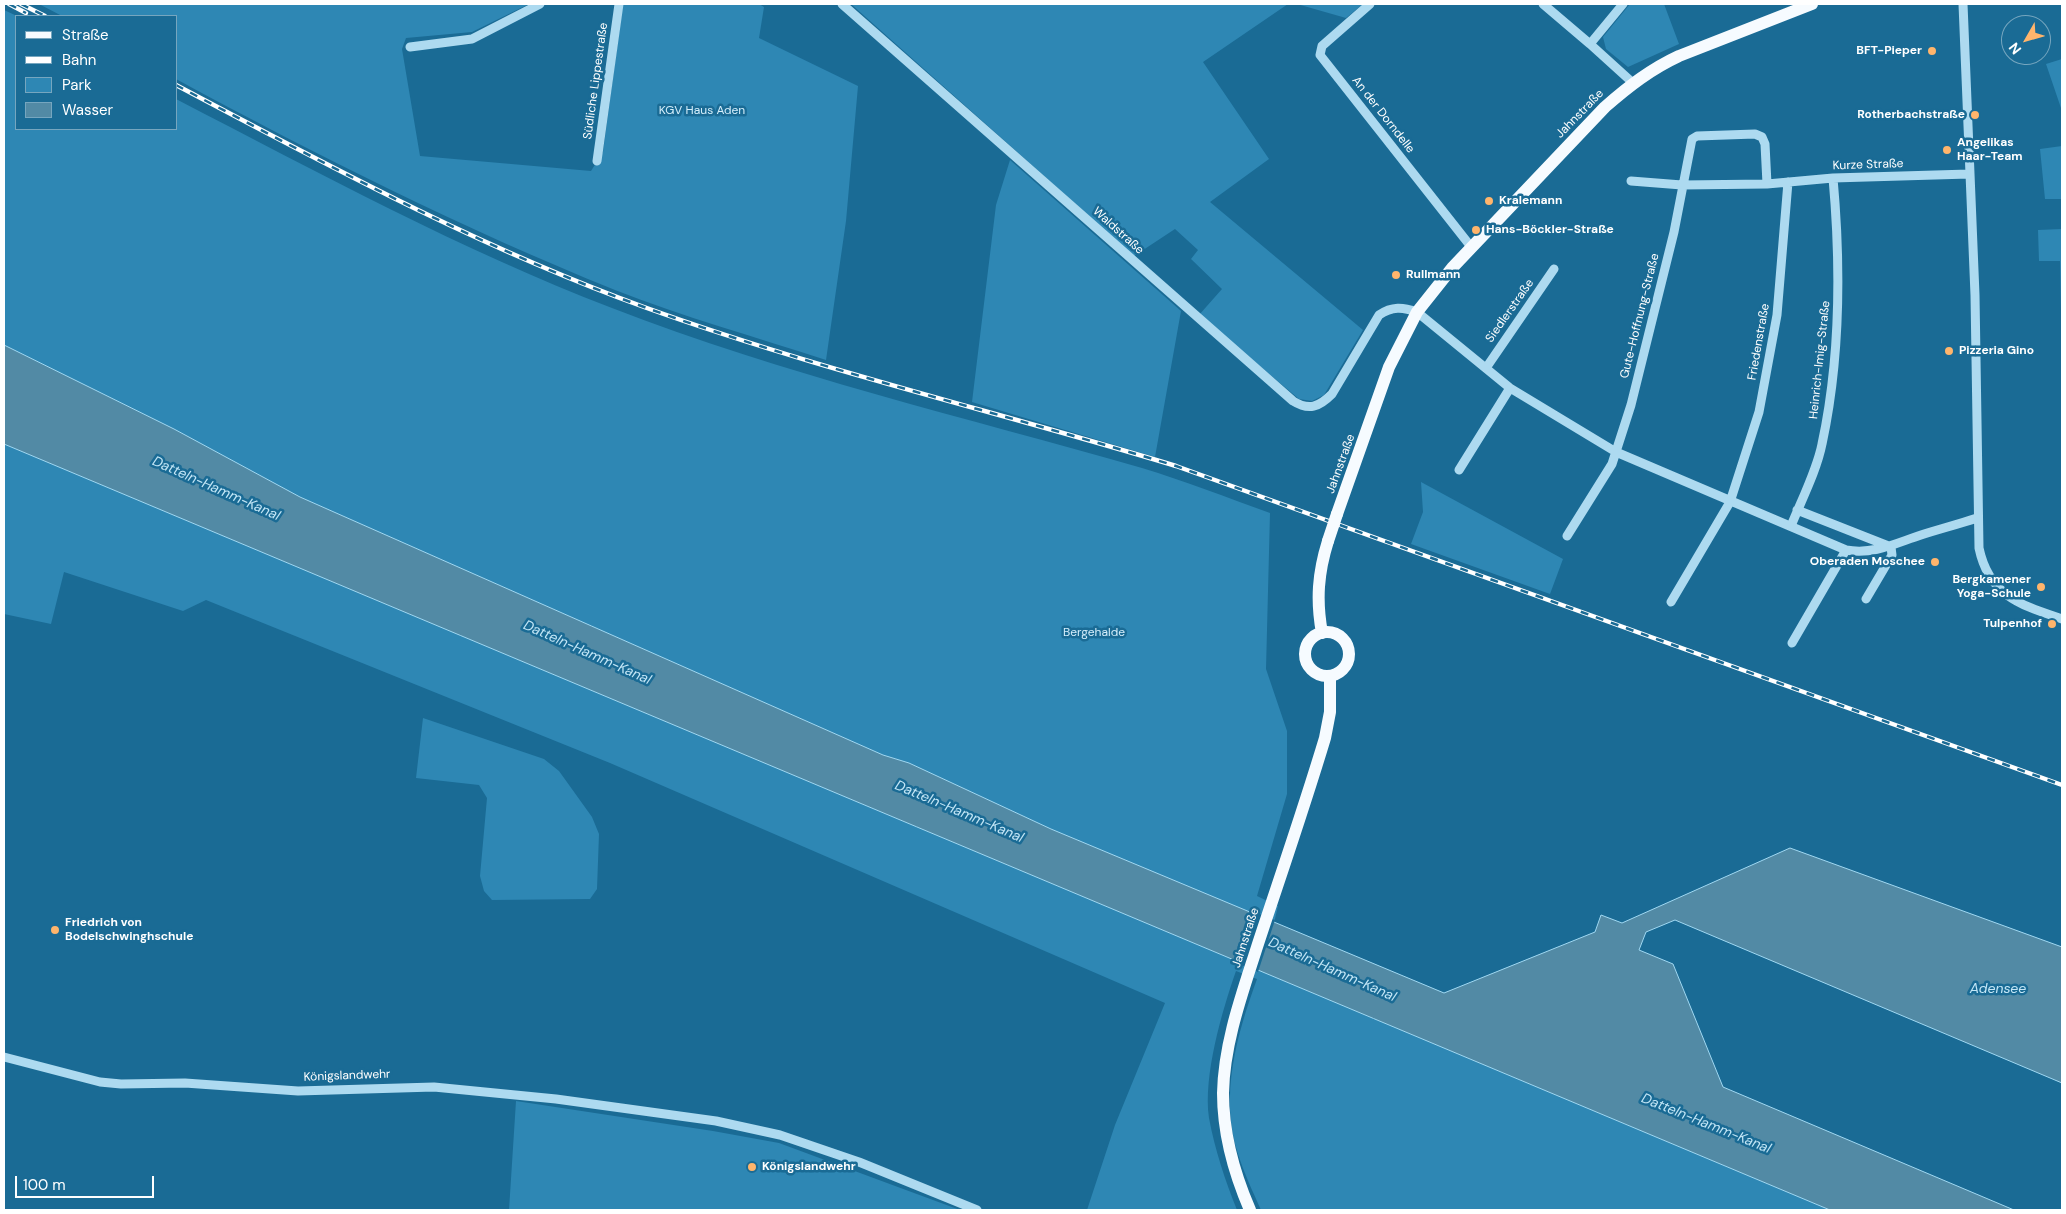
<!DOCTYPE html>
<html>
<head>
<meta charset="utf-8">
<style>
  body { margin:0 }
  #map { position:relative; width:2066px; height:1214px; overflow:hidden; background:#1a6b95; font-family:"DM Sans",sans-serif }
  canvas { display:block }
  .frame { position:absolute; inset:0; border:5px solid #fff; pointer-events:none }
  .legend { position:absolute; left:15px; top:15px; width:162px; height:115px; box-sizing:border-box; background:#1a6b95; border:1px solid #76a6bf; margin:0; padding:6px 9px; list-style:none; font-size:15px; color:#fff }
  .legend li { display:flex; align-items:center; gap:10px; height:25px }
  .legend b { width:25px; border:1px solid #76a6bf }
  .north { position:absolute; left:2001px; top:15px; width:50px; height:50px; box-sizing:border-box; background:#1a6b95; border:1px solid #76a6bf; border-radius:50%; rotate:232deg; font-size:14px; font-weight:700; line-height:20px; text-align:center; color:#fff }
  .north::after { content:''; display:block; margin:auto; width:18px; height:22px; background:#ffb56c; clip-path:polygon(50% 0,100% 100%,50% 72%,0 100%) }
  .scale { position:absolute; left:15px; top:1176px; width:139px; height:22px; box-sizing:border-box; border:2px solid #fff; border-top:0; padding-left:6px; font-size:15px; line-height:18px; white-space:nowrap; color:#fff; -webkit-text-stroke:4px #1a6b95; paint-order:stroke }
</style>
</head>
<body>
<div id="map">
<canvas width="2066" height="1214"></canvas>
<div class="frame"></div>
<ul class="legend">
<li><b style="height:6px;background:#f6fbff"></b>Straße</li>
<li><b style="height:6px;background:#fff"></b>Bahn</li>
<li><b style="height:14px;background:#2e87b4"></b>Park</li>
<li><b style="height:14px;background:#528aa5"></b>Wasser</li>
</ul>
<div class="north">N</div>
<div class="scale">100 m</div>
</div>
<script>
const g = document.querySelector('canvas').getContext('2d');
g.lineJoin = 'round';
function fillPath(path, color) {
  g.fillStyle = color;
  g.fill(path, 'evenodd');
}
function strokePath(path, color, width, dash) {
  g.strokeStyle = color;
  g.lineWidth = width;
  g.lineCap = dash ? 'butt' : 'round';
  g.setLineDash(dash || []);
  g.stroke(path);
}
function drawText(font, color, halo, rows, align = 'center') {
  g.font = font + ' "DM Sans",sans-serif';
  g.lineWidth = 5;
  g.setLineDash([]);
  g.textBaseline = 'middle';
  g.strokeStyle = halo;
  g.fillStyle = color;
  for (const [text, x, y, turn = 0] of rows) {
    g.save();
    g.translate(x, y);
    g.rotate((+turn || 0) * Math.PI / 180);
    g.textAlign = isNaN(turn) ? turn : align;
    if (halo) g.strokeText(text, 0, 0);
    g.fillText(text, 0, 0);
    g.restore();
  }
}
const green = new Path2D(`
  M39,4h490l-57,28 -66,6 -4,11 18,107 171,15 12,-19 20,-148h136l5,3 -5,31 99,48 -12,135 -20,139c-70,-23 -143,-43 -211,-70 -151,-61 -297,-134 -439,-211v-63h-114z
  M851,4h437l-85,58 66,97 -59,43 153,128 -39,65 -12,6 -13,-2 -100,-84 23,-26 -31,-30 7,-9 -23,-21 -41,27z
  M1297,4h66l-17,14z
  M1630,4h34l15,40 -51,23 -22,-18 -3,-12z
  M4,10l13,6 -1,113h160v-30c143,74 285,151 436,209 172,67 353,109 530,160 43,13 86,30 128,45l-4,156 21,62v63l-30,102 21,10 -4,17 -223,-94 -142,-66 -26,-8 -583,-258 -126,-68 -170,-84z
  M2062,59v52l-16,-47z
  M2062,146v53h-17l-5,-50z
  M1010,160l171,151 -26,146 -183,-55 24,-197z
  M2062,229v130l-2,-98h-21l-1,-31z
  M4,444l1826,766h-569c-8,-18 -17,-37 -23,-56 -19,-58 -1,-120 19,-175l-21,-8c-14,40 -33,105 -27,147 6,32 16,62 28,92h-150l28,-85 50,-122 -555,-240 -404,-163 -23,11 -119,-39 -13,52 -47,-10z
  M1421,482l142,77 -13,35 -139,-50 12,-32z
  M423,718l121,41 15,12 33,46 7,17 -2,55 -7,10 -98,1 -8,-9 -4,-15 7,-78 -8,-13 -63,-7z
  M516,1101l197,30 66,12 181,67h-451z`);
const water = new Path2D(`
  M4,345l170,84 126,68 583,258 26,8 142,66 393,164 151,-61 6,-17 21,8 168,-75 272,99v136l-387,-163 -29,12 -7,18 34,14 50,123 291,123h-184l-1826,-766z`);
const pier = new Path2D(`
  M1257,913l18,7 -17,52 -19,-8z`);
const minor = new Path2D(`
  M842,4l451,397c16,10 26,6 39,-7l47,-79c13,-9 24,-8 38,-3l93,76 106,64 230,98c28,5 50,-7 75,-15 19,-6 38,-11 56,-17
  M1370,4l-48,42 -2,9 152,193
  M1543,4l47,40 33,-40
  M1963,4l12,291 4,253c10,48 42,57 83,71
  M1590,44l43,39
  M410,47l62,-8 68,-35
  M597,161l22,-157
  M1631,181l51,4 85,-1 66,-6 136,-4
  M1486,368l68,-99
  M1459,470l51,-82
  M1797,510l94,37
  M1791,526c10,-25 26,-56 31,-82 19,-88 19,-177 11,-266
  M1567,536l45,-72 19,-59 43,-173 18,-93 5,-3 58,-2 7,3 3,7 2,40
  M1866,599l26,-44 -1,-8
  M1671,602l59,-100 29,-90 18,-97 11,-133
  M1792,643l54,-93
  M4,1057l96,25 21,2 64,-1 113,8 136,-4 122,12 160,22 64,14 79,27 118,48`);
const major = new Path2D(`
  M1337,514l52,-147 28,-55 35,-44 153,-161c24,-21 46,-38 74,-51l133,-52
  M1305 654a22 22 0 1 1 44 0a22 22 0 1 1-44 0Z
  M1322,633c-6,-33 -4,-60 6,-92
  M1250,1210c-16,-37 -27,-75 -27,-117 1,-50 19,-99 34,-146 23,-70 47,-139 68,-209l5,-26v-36`);
const rail = new Path2D(`
  M9,4l17,9
  M21,4l24,12
  M176,85c153,81 305,163 468,222 174,63 355,105 532,159l886,319`);
const majorBridge = new Path2D(`
  M1328,541l9,-27`);
const markers = [
  [1932,51,5,"#ffb56c"],
  [1975,115,5,"#ffb56c"],
  [1947,150,5,"#ffb56c"],
  [1489,201,5,"#ffb56c"],
  [1476,230,5,"#ffb56c"],
  [1396,275,5,"#ffb56c"],
  [1949,351,5,"#ffb56c"],
  [1935,562,5,"#ffb56c"],
  [2041,587,5,"#ffb56c"],
  [2052,624,5,"#ffb56c"],
  [55,930,5,"#ffb56c"],
  [752,1167,5,"#ffb56c"]
];
const poiNames = [
  ["BFT-Pieper",1922,51,"right"],
  ["Rotherbachstraße",1965,115,"right"],
  ["Angelikas",1957,143],
  ["Haar-Team",1957,157],
  ["Kralemann",1499,201],
  ["Hans-Böckler-Straße",1486,230],
  ["Rullmann",1406,275],
  ["Pizzeria Gino",1959,351],
  ["Oberaden Moschee",1925,562,"right"],
  ["Bergkamener",2031,580,"right"],
  ["Yoga-Schule",2031,594,"right"],
  ["Tulpenhof",2042,624,"right"],
  ["Friedrich von",65,923],
  ["Bodelschwinghschule",65,937],
  ["Königslandwehr",762,1167]
];
const streetNames = [
  ["Südliche Lippestraße",596,81,-82],
  ["Jahnstraße",1580,114,-46],
  ["An der Dorndelle",1383,115,52],
  ["Kurze Straße",1868,165,-2],
  ["Waldstraße",1118,231,42],
  ["Siedlerstraße",1510,311,-55],
  ["Gute-Hoffnung-Straße",1640,316,-76],
  ["Friedenstraße",1759,342,-80],
  ["Heinrich-Imig-Straße",1820,360,-84],
  ["Jahnstraße",1341,464,-70],
  ["Jahnstraße",1246,938,-72],
  ["Königslandwehr",347,1076,-2]
];
const parkNames = [
  ["KGV Haus Aden",702,111],
  ["Bergehalde",1094,633]
];
const waterNames = [
  ["Datteln-Hamm-Kanal",216,489,24],
  ["Datteln-Hamm-Kanal",587,653,24],
  ["Datteln-Hamm-Kanal",959,812,23],
  ["Datteln-Hamm-Kanal",1332,970,24],
  ["Adensee",1998,989],
  ["Datteln-Hamm-Kanal",1706,1124,22]
];
fillPath(green, '#2e87b4');
fillPath(water, '#528aa5');
strokePath(water, '#a0d8f2', 1);
fillPath(pier, '#1a6b95');
strokePath(minor, '#addaf0', 9);
strokePath(major, '#f6fbff', 12);
strokePath(rail, '#fff', 4.5);
strokePath(rail, '#1a6b95', 2.5, [8]);
strokePath(majorBridge, '#f6fbff', 12);
for (const [x, y, r, color] of markers) {
  const dot = new Path2D();
  dot.arc(x, y, r, 0, 2 * Math.PI);
  g.fillStyle = color;
  g.fill(dot);
  strokePath(dot, '#1a6b95', 2);
}
drawText('bold 12px', '#fff', '#1a6b95', poiNames, 'left');
drawText('12px', '#fff', '#1a6b95', streetNames);
drawText('12px', '#d4eefb', '#1a6b95', parkNames);
drawText('italic 14px', '#c4e7f7', '#1a6b95', waterNames);
</script>
</body>
</html>
